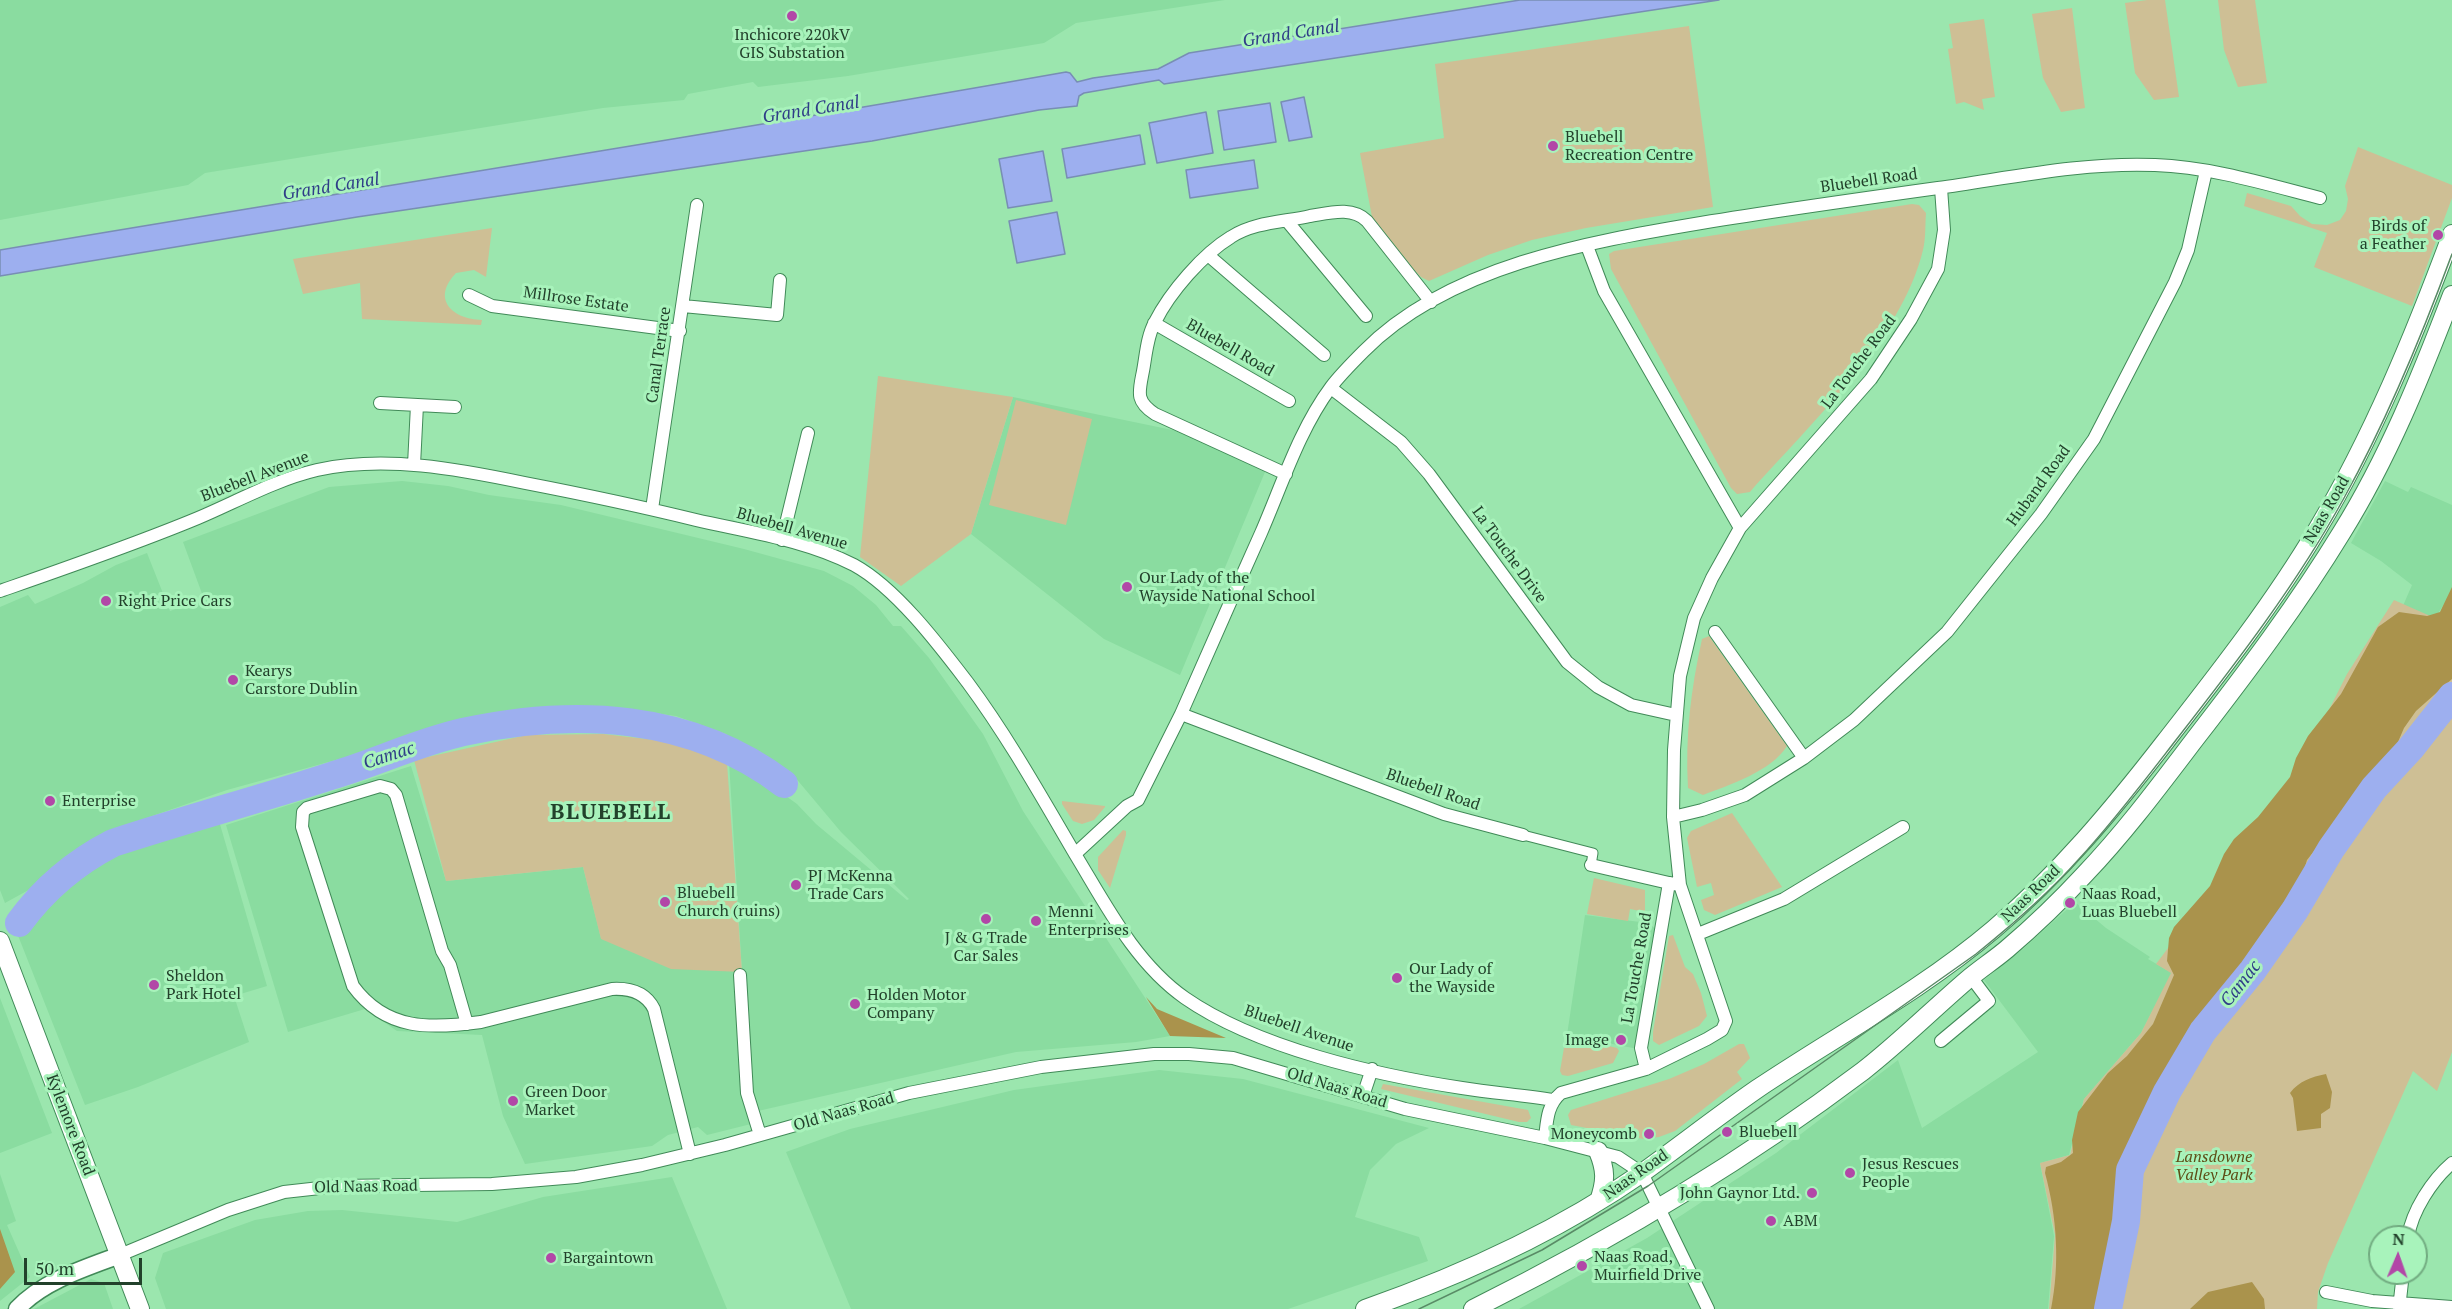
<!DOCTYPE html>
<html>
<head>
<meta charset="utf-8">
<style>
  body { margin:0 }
  #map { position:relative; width:2452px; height:1309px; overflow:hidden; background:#9be6ae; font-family:"PT Serif",serif }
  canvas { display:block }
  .north { position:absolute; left:2368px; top:1225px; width:60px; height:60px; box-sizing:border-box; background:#a8f3bb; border:2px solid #72ac81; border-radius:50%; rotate:2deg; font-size:16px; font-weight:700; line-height:24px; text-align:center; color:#22412b }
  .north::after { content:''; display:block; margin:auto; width:21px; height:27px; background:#b247a7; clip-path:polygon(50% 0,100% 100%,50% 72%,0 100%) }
  .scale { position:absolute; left:24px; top:1258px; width:118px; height:27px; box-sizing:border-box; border:3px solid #22412b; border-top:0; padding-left:8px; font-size:18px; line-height:21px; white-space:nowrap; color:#22412b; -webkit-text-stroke:4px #a8f3bb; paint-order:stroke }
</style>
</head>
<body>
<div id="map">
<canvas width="2452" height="1309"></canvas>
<div class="north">N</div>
<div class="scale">50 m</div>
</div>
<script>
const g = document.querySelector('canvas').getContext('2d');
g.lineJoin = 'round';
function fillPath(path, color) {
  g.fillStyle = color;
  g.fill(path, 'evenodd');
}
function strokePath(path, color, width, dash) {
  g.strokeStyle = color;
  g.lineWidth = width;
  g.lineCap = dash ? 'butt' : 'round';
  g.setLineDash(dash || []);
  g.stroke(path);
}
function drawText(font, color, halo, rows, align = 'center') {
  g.font = font + ' "PT Serif",serif';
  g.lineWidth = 6;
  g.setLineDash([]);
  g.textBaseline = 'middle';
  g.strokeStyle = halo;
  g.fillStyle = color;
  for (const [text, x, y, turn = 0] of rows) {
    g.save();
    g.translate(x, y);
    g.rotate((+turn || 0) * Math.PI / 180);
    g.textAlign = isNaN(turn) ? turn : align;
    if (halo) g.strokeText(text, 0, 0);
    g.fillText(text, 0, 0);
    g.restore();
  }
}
const built = new Path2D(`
  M0,0h1225l-149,23 -32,20 -196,33 -90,11 -5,-5 -65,12 -4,6 -81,8 -398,65 -17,12 -188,35z
  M1013,397l174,36 78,39 -85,203 -76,-36 -133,-105z
  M402,481l46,5 41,9 72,10 183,44 80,22 29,15 23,19 17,21h8l28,32 54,76 40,77 147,225 -34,6 -120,10 -258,59 -7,13 -44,11 -9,-8 -30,8 -16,11 -127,18 -22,-48 -21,-81 -85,-4 -32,-22 -77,23 -62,-207 185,-59 35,115 137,-14 18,71 141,34 -13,-210 29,14 39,28 19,20 91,76 2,-1 -68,-67 -47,-56 -48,-23 -20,-19 -50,-18 -45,-6 -73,-1 -70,9 -261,72 -115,40 -23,11 -46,41 -38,21 -5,-13v-283l28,-12 7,9 48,-21 33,-18 31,-12 23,58 34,-12 -21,-57 146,-55z
  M2385,481l23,11 3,-5 41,18v86l-18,29 -32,-12 10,-23 -31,-24 -30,-18z
  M217,814l50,172 -33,10 15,46 -111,45 -53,18 -68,-172 29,-29 55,-47z
  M2075,902l31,26 44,29 -2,2 24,14 -31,60 -57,66 -15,56 -29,8 14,73 -6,73h-529l128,-71 129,-85 122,-93 24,68 116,-76 -54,-72 39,-31z
  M1585,915l63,8 13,10 -23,116 -71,-14z
  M0,998l52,135 -52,20z
  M1159,1070l84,9 186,49 -33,16 -26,26 -15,47 64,20 9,24 -140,48h-437l-65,-157 64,-23 164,-39z
  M0,1174l16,47 -9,4 23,52 -30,24z
  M672,1177l55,132h-561l-11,-31 8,-25 92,-33 53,-9 34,-1 115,12 86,-25z
  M91,1279l13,4 9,26h-79z`);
const green = new Path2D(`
  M2147,0h18l14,97 -25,3 -19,-27 -10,-70z
  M2218,0h37l12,83 -29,4 -14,-37z
  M2072,8l13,100 -24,4 -18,-34 -11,-64z
  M1984,19l11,78 -13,2 2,11 -20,-8 -8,2 -8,-55 5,-1 -4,-24z
  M1689,26l24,181 -127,21 -54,12 -44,15 -59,26 -8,-4 -6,-6 -43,-54 -12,-64 84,-15 -9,-74z
  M2358,147l94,38v13l-40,108 -98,-39 13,-34 -83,-27 3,-13 44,13 9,10 12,8 15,1 13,-5 6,-9 2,-12 -3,-13z
  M1912,204l7,1 7,8c-1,12 0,25 -3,37 -22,90 -113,174 -173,242l-13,2 -6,-6 -120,-219 -2,-15 5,-3z
  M492,228l-6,49 -12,-7 -18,3c-25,26 -4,46 26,47l-1,5 -119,-6 -2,-36 -57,11 -10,-35z
  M878,376l135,21 -42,137 -70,52 -41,-29z
  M1016,400l76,19 -26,106 -77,-20z
  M2452,599v453l-15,39 -24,-20 -85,192 -10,29 -1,17h-268l6,-74 -15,-72 30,-8 14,-56 57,-66 30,-60 -15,-9 101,-134 41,-59 49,-97 47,-74 43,19z
  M1709,636l78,110c-15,25 -58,39 -84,49l-15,-7c-3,-52 3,-99 14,-149z
  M603,734l70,8 54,21 15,209 -71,-3 -70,-30 -18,-72 -137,14 -32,-121 113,-25z
  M1062,801l43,5v1l-11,13 -12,4 -9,-3 -11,-17z
  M1732,813l50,74 -67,28 -11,-5 -3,-10 13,-5 -3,-12 -14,4 -10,-49 4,-7z
  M1123,830l3,1v4l-16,53 -12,-18v-13z
  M1594,878l51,12v22l-15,-3 -2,12 -41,-7z
  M1673,935l12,32 8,7 8,19 6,23 -8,10 -40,19 -6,-4v-9l16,-96z
  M1566,1036l51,12 2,3 -6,12 -45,13 -6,-1 -2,-4z
  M1739,1044h5l6,14 -13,14 5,7 -67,52 -16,6 -15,2 -73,-14 -3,-10 3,-5 98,-31 35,-15z
  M1383,1084l145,26 3,8 -4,4h-8l-138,-33z`);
const forest = new Path2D(`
  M2452,587v92l-36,32 -12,17 -12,28 -16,16 -69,88 -8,27 -13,21 -65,87 -9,16 -18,23 -18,33 -14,17 -30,59 -4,18 -9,16v43l-13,53 -3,36h-52c9,-45 6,-92 -6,-136l1,-6 15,-5 12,-9 -1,-13 6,-28 30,-39 19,-17 26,-32 21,-49 -7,-14 2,-23 5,-11 36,-41 14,-32 10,-15 24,-22 32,-40 6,-19 12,-22 33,-42 37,-67 21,-15 28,4 13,-4z
  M1146,997l11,12 69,29 -56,-2z
  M2326,1074l6,18 -2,16 -9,6v14l-24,3 -4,-33 -3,-5c9,-12 21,-16 36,-19z
  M0,1229l15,43 -15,17z
  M2252,1282l12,17 1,10h-75l18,-17z`);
const water = new Path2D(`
  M1520,0h199l-555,84 -5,-4 -75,13 -5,3 -2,10 -38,4 -167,31 -515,76 -357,59v-26c355,-60 711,-115 1066,-178l4,1 7,9 16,-4 65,-9 31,-16z
  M1304,97l8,40 -23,4 -8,-39z
  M1270,103l6,39 -52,8 -6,-39z
  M1206,112l7,41 -56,10 -8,-40z
  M1140,135l5,29 -78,14 -5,-29z
  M1043,151l9,50 -44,7 -9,-49z
  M1254,160l4,28 -68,10 -4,-28z
  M1057,212l8,42 -48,9 -8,-42z`);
const river = new Path2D(`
  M19,923c24,-33 57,-61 94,-80 73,-24 148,-44 221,-68 43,-13 85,-33 129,-43 111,-24 228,-19 321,52
  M2108,1309l18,-88 4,-51 37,-78 36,-61 50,-61 42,-60 36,-61 43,-61 37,-40 41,-52`);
const pedestrian = new Path2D(`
  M1523,835l70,18 -2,12`);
const minor = new Path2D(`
  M1287,221l79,95
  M1208,255l116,100
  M469,295l23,11 188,25
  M683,306l94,9 3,-35
  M1154,323l135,78
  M1331,388l70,54 28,32 138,188 31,25 33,18 45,10
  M380,403l75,4
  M414,465l3,-60
  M1286,474l-131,-60c-20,-13 -16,-22 -12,-43 3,-16 4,-35 12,-49 15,-30 48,-68 76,-85 23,-15 53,-15 79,-21 19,-3 42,-10 57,5l64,81
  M652,509l45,-304
  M1740,528l131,-149 40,-60 27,-50 6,-39 -3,-42
  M782,540l26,-107
  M0,591c66,-23 133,-46 198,-73 38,-16 77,-38 119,-48 68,-15 141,-1 208,13 57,11 114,23 171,37 52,12 110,20 158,45 42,23 85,80 114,118 40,54 73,113 107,171 31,51 60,109 110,144 72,50 191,77 277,90 31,5 61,7 91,12
  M1715,632l89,126
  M1673,817l29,-7 43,-15 59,-37 50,-38 93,-88 94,-118 53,-75 81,-157 13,-32 18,-79
  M1523,835l-79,-21 -263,-100c27,-61 53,-121 80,-181 21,-48 38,-103 70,-146 9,-12 22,-25 33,-36 84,-85 224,-109 337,-128 79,-13 158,-24 237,-35 72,-10 143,-26 217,-23 56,2 111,19 165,33
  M1075,854l52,-48 11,-6 43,-86
  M1591,865l78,18
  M1698,934l86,-35 119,-72
  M740,975l7,118 13,42
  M467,1024l-17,-59 -8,-14 -46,-156 -5,-6 -11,-3 -73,22 -4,4 -1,15 51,159c33,45 78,43 128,36l131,-33c18,-1 34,4 42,20l36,145
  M1941,1041l48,-40 -18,-24
  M1646,1069l-5,-21 28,-165 11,2
  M1363,1096l9,-27
  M1545,1138c2,-17 2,-33 16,-45l85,-24 61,-30 15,-9 4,-9 -46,-136 -7,-68 1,-67 6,-74 14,-58 18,-40 28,-50 -136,-237 -17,-45
  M2408,1237c4,-26 24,-57 44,-74
  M120,1255l108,-45 56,-18 54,-6 154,-2 84,-7 66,-12 83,-20 184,-52 132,-26 113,-13h35l44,4 172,51 140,29 73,19 24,16 66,136
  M2326,1292l46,9 80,6
  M2399,1309l4,-36`);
const tertiary = new Path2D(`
  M17,1309c26,-28 68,-41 103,-54`);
const secondary = new Path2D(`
  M0,941l140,368
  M1598,1151c8,19 8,30 1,50
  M1365,1309c97,-34 192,-77 277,-136 39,-28 76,-57 115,-84 79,-53 164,-98 237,-160 65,-55 119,-120 171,-187 53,-68 108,-138 152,-212 56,-94 97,-194 135,-296
  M1473,1309c137,-68 268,-146 390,-238 36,-28 69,-61 104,-91 13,-11 27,-20 40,-31 27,-23 54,-49 78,-75 40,-42 75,-89 110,-135 52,-67 103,-135 147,-207 46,-74 79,-156 110,-237`);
const tram = new Path2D(`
  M1419,1309l123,-59 106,-64 328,-232c36,-29 72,-60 103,-95 35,-38 66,-79 97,-119 60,-77 121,-156 168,-242 43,-78 77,-160 108,-244`);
const markers = [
  [792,16,6,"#b247a7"],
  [1553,146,6,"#b247a7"],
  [2438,235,6,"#b247a7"],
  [1127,587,6,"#b247a7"],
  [106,601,6,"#b247a7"],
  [233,680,6,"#b247a7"],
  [50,801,6,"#b247a7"],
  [796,885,6,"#b247a7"],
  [665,902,6,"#b247a7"],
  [2070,903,6,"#b247a7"],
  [986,919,6,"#b247a7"],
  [1036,921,6,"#b247a7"],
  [1397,978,6,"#b247a7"],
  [154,985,6,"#b247a7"],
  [855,1004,6,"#b247a7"],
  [1621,1040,6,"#b247a7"],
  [513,1101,6,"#b247a7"],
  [1727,1132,6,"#b247a7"],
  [1649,1134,6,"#b247a7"],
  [1850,1173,6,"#b247a7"],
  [1812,1193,6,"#b247a7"],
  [1771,1221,6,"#b247a7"],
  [551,1258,6,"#b247a7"],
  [1582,1266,6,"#b247a7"]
];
const poiNames = [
  ["Inchicore 220kV",792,35,"center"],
  ["GIS Substation",792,53,"center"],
  ["Bluebell",1565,137],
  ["Recreation Centre",1565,155],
  ["Birds of",2426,226,"right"],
  ["a Feather",2426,244,"right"],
  ["Our Lady of the",1139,578],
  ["Wayside National School",1139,596],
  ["Right Price Cars",118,601],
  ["Kearys",245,671],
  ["Carstore Dublin",245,689],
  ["Enterprise",62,801],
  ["PJ McKenna",808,876],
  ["Trade Cars",808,894],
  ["Bluebell",677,893],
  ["Church (ruins)",677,911],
  ["Naas Road,",2082,894],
  ["Luas Bluebell",2082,912],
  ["Menni",1048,912],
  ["Enterprises",1048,930],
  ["J & G Trade",986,938,"center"],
  ["Car Sales",986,956,"center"],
  ["Our Lady of",1409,969],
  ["the Wayside",1409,987],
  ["Sheldon",166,976],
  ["Park Hotel",166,994],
  ["Holden Motor",867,995],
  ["Company",867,1013],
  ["Image",1609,1040,"right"],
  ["Green Door",525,1092],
  ["Market",525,1110],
  ["Bluebell",1739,1132],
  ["Moneycomb",1637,1134,"right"],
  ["Jesus Rescues",1862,1164],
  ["People",1862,1182],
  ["John Gaynor Ltd.",1800,1193,"right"],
  ["ABM",1783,1221],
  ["Naas Road,",1594,1257],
  ["Muirfield Drive",1594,1275],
  ["Bargaintown",563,1258]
];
const streetNames = [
  ["Bluebell Road",1869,181,-8],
  ["Millrose Estate",576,300,8],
  ["Bluebell Road",1230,348,30],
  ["Canal Terrace",659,355,-82],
  ["La Touche Road",1859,362,-53],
  ["Bluebell Avenue",255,477,-21],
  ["Huband Road",2039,486,-54],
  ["Naas Road",2327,510,-60],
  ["Bluebell Avenue",792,529,16],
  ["La Touche Drive",1509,555,54],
  ["Bluebell Road",1433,790,19],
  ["Naas Road",2031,894,-44],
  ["La Touche Road",1637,968,-80],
  ["Bluebell Avenue",1299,1029,19],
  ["Old Naas Road",1337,1088,17],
  ["Old Naas Road",844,1112,-16],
  ["Kylemore Road",70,1125,69],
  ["Naas Road",1636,1175,-35],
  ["Old Naas Road",366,1187,-1]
];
const parkNames = [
  ["Lansdowne",2214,1157],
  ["Valley Park",2214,1175]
];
const waterNames = [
  ["Grand Canal",1291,34,-9],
  ["Grand Canal",811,110,-9],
  ["Grand Canal",331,187,-9],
  ["Camac",389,756,-18],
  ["Camac",2241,984,-52]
];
const districtNames = [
  ["BLUEBELL",611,813]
];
fillPath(built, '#8adca0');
fillPath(green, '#cebf95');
fillPath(forest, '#aa934c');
fillPath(water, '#9dafef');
strokePath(water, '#788eb4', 1.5);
strokePath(river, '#9dafef', 28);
strokePath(pedestrian, '#418a58', 11);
strokePath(minor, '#418a58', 14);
strokePath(tertiary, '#418a58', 19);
strokePath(secondary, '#418a58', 20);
strokePath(pedestrian, '#fff', 9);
strokePath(minor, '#fff', 12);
strokePath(tertiary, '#fff', 16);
strokePath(secondary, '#fff', 18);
strokePath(tram, '#598b66', 1.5);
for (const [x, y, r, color] of markers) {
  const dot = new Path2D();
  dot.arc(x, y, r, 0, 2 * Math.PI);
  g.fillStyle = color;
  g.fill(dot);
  strokePath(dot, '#a8f3bb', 2);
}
drawText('16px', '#22412b', '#a8f3bb', poiNames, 'left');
drawText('16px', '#22412b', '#a8f3bb', streetNames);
drawText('italic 16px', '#5e4d16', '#a8f3bb', parkNames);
drawText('italic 18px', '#2f3d87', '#a8f3bb', waterNames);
g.letterSpacing = '1.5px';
drawText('bold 22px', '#22412b', '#a8f3bb', districtNames);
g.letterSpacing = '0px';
</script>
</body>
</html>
